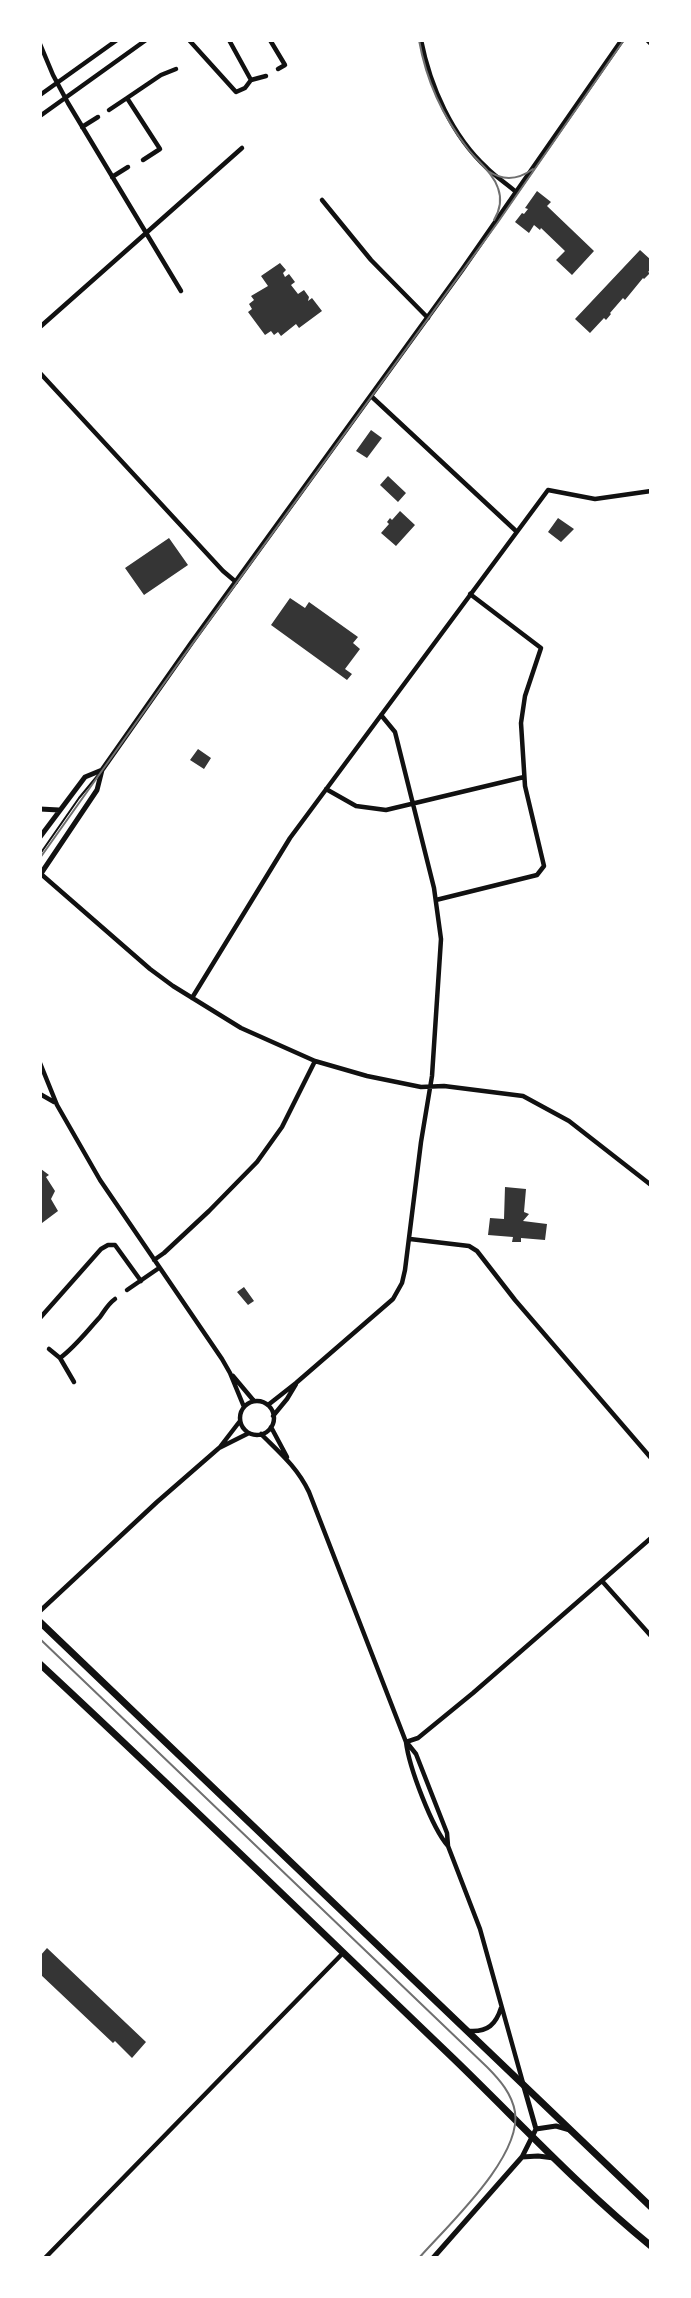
<!DOCTYPE html>
<html>
<head>
<meta charset="utf-8">
<style>
  body { margin:0 }
  #map { position:relative; width:691px; height:2298px; overflow:hidden; background:#fff; font-family:Commissioner,sans-serif }
  canvas { display:block }
  .frame { position:absolute; inset:0; border:42px solid #fff; pointer-events:none }
</style>
</head>
<body>
<div id="map">
<canvas width="691" height="2298"></canvas>
<div class="frame"></div>
</div>
<script>
const g = document.querySelector('canvas').getContext('2d');
g.lineJoin = 'round';
function fillPath(path, color) {
  g.fillStyle = color;
  g.fill(path, 'evenodd');
}
function strokePath(path, color, width, dash) {
  g.strokeStyle = color;
  g.lineWidth = width;
  g.lineCap = dash ? 'butt' : 'round';
  g.setLineDash(dash || []);
  g.stroke(path);
}
const building = new Path2D(`
  M537,191l14,11 -4,4 47,45 -22,24 -16,-15 9,-9 -24,-23 -1,2 -6,-5 -5,8 -14,-11 7,-9 2,1 4,-5 -3,-1z
  M640,250l11,10v9l-3,3 2,1 -6,6 -1,-1 -18,22 -2,-2 -13,15 1,1 -5,6 -2,-2 -14,15 -15,-14z
  M280,263l6,7 -3,3 2,4 4,-3 6,8 -4,3 7,9 6,-4 5,7 -1,4 4,-3 10,13 -23,17 -3,-4 -15,12 -3,-4 -4,3 -3,-4 -6,4 -17,-23 4,-3 -3,-5 5,-4 -3,-4 17,-10 -7,-10z
  M371,430l11,8 -15,20 -11,-7z
  M388,476l18,17 -8,9 -18,-17z
  M400,511l15,14 -19,21 -15,-13 8,-9 -2,-2 3,-4 2,2z
  M558,518l16,11 -13,13 -13,-10z
  M169,538l19,27 -44,30 -19,-27z
  M290,598l15,10 4,-6 49,35 -5,6 7,6 -15,20 7,5 -5,6 -76,-55z
  M198,749l13,9 -7,11 -14,-9z
  M41,1169l8,6 -3,2 9,14 -4,8 7,12 -16,12 -2,-2z
  M505,1187l21,2 -2,23 5,2 -6,7 24,3 -2,16 -24,-2v4h-9l1,-5 -25,-2 2,-17 14,1z
  M244,1287l10,14 -6,4 -11,-13z
  M47,1948l99,94 -14,16 -17,-17 -2,2 -73,-69v-18z`);
const service = new Path2D(`
  M40,854l39,-56 19,-23`);
const minor = new Path2D(`
  M189,40l47,52 9,-4 6,-8 -22,-40
  M270,40l15,25 -7,4
  M421,40c9,46 31,96 66,128 9,9 20,16 29,24
  M647,40l4,4
  M40,44l13,31 15,28 113,188
  M251,80l15,-4
  M40,95l77,-55
  M127,98l34,-23 15,-6
  M109,110l18,-12 33,51 -17,11
  M40,116l106,-76
  M82,127l16,-10
  M112,177l16,-10
  M322,200l49,60 57,58
  M40,327l202,-179
  M40,373l183,198 13,11
  M371,396l145,135
  M326,789l30,17 30,4 138,-33
  M41,874l109,95 23,17 68,42 74,33 52,15 54,11 23,-1 79,10 46,25 82,64
  M436,900l101,-25 7,-9 -19,-80 -4,-63 4,-27 16,-48 -71,-54
  M192,998l98,-160 258,-348 47,9 56,-8
  M40,1063l17,42 43,75 122,179 8,14 14,34
  M40,1094l14,8
  M410,1239l59,7 8,5 38,49 136,158
  M154,1260l10,-7 45,-42 48,-49 25,-35 33,-66
  M127,1290l32,-22
  M40,1318l61,-69 7,-4h7l26,36
  M49,1349l11,9 14,24
  M60,1358c15,-11 27,-27 40,-41 5,-7 8,-13 15,-18
  M233,1376l21,25
  M240 1418a17 17 0 1 1 34 0a17 17 0 1 1-34 0Z
  M268,1405l28,-22 97,-84 9,-16 3,-13 16,-128 11,-66 9,-137 -7,-51 -39,-156 -14,-17
  M273,1416l14,-17 9,-15
  M271,1427l16,30
  M261,1434c19,19 36,33 48,58l97,250c3,25 26,86 42,104
  M220,1447l20,-26
  M602,1581l49,55
  M40,1611l117,-109 62,-54 30,-15
  M406,1742l12,-4 55,-45 178,-155
  M408,1744l8,10 31,79 1,13 32,83 43,154
  M470,2031c18,1 26,-7 31,-23
  M45,2258l298,-305`);
const tertiary = new Path2D(`
  M40,809l19,1
  M40,837l45,-60 17,-7
  M40,875l57,-85 5,-20 90,-128 270,-372 160,-230
  M536,2129l20,-3 14,4
  M522,2157l16,-1 16,2
  M433,2258l89,-101 14,-28 -12,-42`);
const primary = new Path2D(`
  M40,1622l611,585
  M40,1664c140,130 277,264 415,396 64,62 126,129 196,186`);
const tram = new Path2D(`
  M419,40c7,40 24,77 49,109 10,13 25,24 30,39 4,11 2,22 -4,32
  M488,171c15,10 30,9 45,-2
  M40,858l142,-200 316,-436 126,-182
  M40,1639l447,428c13,13 25,27 28,45 7,45 -67,113 -96,146`);
fillPath(building, '#353535');
strokePath(service, '#111', 2);
strokePath(minor, '#111', 4.5);
strokePath(tertiary, '#111', 5);
strokePath(primary, '#111', 7);
strokePath(tram, '#707070', 2);
</script>
</body>
</html>
